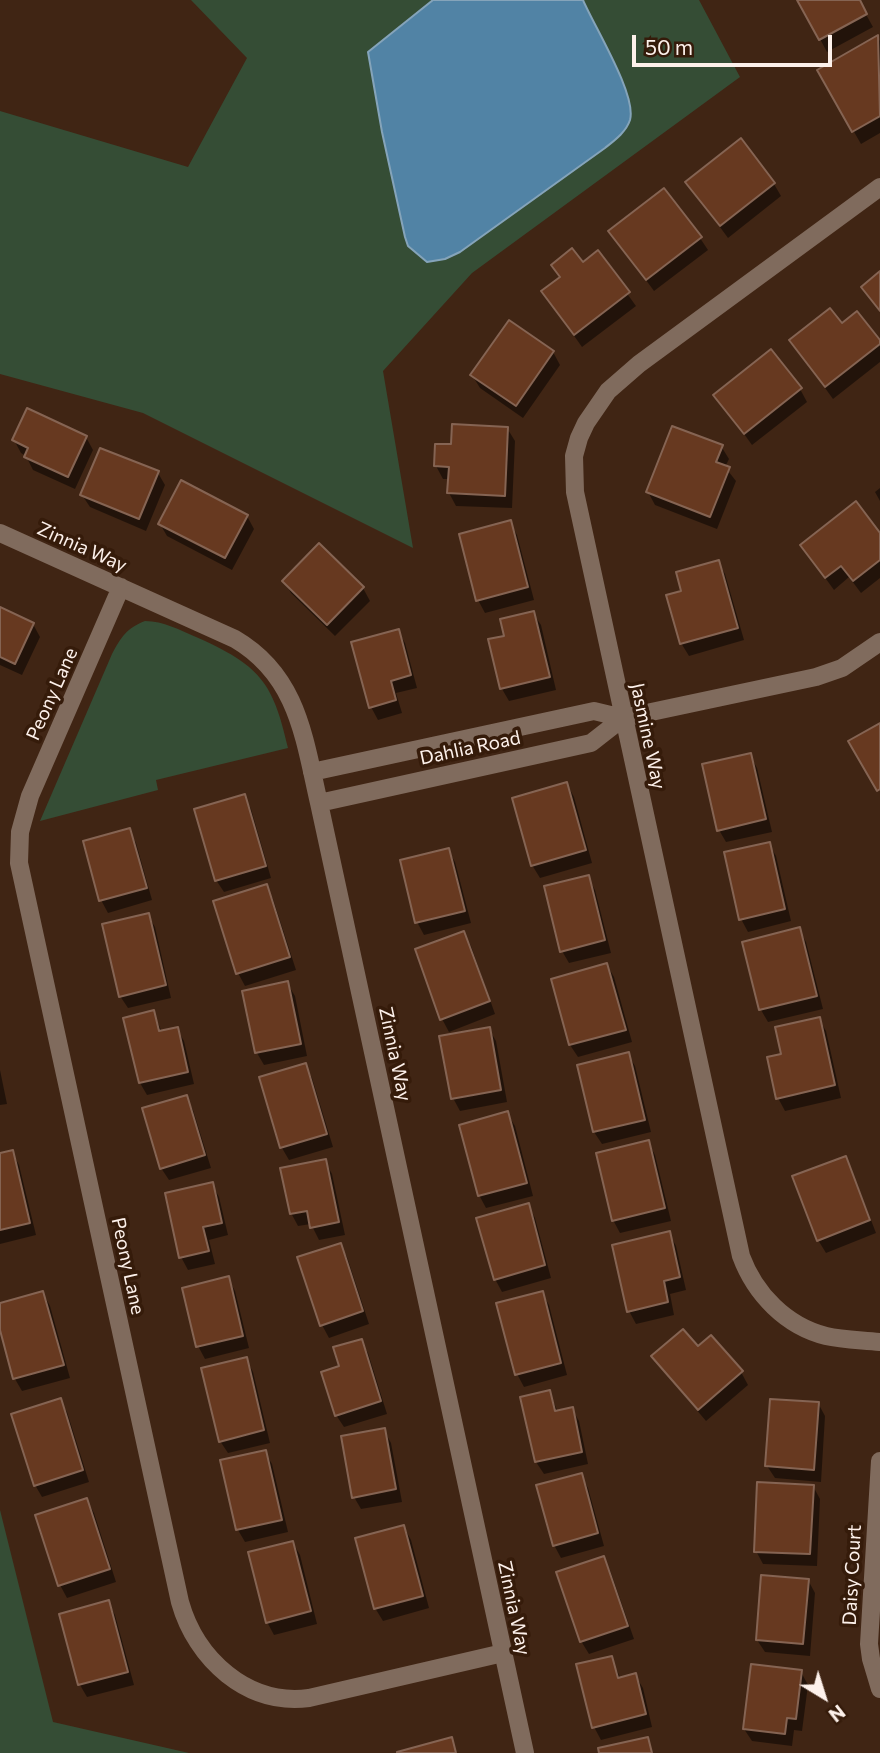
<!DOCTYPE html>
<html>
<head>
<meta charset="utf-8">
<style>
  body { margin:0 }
  #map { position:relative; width:880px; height:1753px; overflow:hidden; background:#402514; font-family:Commissioner,sans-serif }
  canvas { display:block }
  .north { position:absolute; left:789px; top:1662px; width:70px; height:70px; -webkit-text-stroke:5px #351b0a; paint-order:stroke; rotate:142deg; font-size:19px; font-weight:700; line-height:28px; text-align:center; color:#fdf1eb }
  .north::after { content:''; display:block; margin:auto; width:24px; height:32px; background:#fdf1eb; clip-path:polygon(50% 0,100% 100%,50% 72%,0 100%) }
  .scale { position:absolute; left:632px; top:35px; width:200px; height:32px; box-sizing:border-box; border:4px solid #fdf1eb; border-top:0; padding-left:9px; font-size:21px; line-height:24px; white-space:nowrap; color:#fdf1eb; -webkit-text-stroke:5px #351b0a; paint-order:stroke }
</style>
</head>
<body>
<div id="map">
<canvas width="880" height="1753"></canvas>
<div class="north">N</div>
<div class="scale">50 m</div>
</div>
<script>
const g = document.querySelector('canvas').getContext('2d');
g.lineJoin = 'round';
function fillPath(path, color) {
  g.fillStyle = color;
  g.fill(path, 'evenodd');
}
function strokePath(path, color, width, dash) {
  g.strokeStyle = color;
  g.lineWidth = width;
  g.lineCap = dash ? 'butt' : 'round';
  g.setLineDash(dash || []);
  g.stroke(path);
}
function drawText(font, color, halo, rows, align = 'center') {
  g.font = font + ' Commissioner,sans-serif';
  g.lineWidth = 7;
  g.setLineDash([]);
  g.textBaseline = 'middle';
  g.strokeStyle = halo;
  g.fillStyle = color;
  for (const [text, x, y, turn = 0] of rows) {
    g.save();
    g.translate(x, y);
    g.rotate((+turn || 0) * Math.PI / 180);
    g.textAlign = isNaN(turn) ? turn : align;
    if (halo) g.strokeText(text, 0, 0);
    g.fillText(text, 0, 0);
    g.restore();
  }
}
const green = new Path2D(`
  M191,0h508l41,77 -268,196 -89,98 30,177 -270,-135 -143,-39v-263l188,56 59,-109z
  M145,621c19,0 34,9 51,16 63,28 77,44 92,111l-132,32 2,10 -118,31 72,-167c9,-17 15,-26 33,-33z
  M0,1510l53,212 136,31h-189z`);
const water = new Path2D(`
  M433,0h150c11,26 54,95 47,120 -4,12 -15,20 -25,28l-145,104 -15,7 -18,3 -19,-16 -3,-9 -23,-105 -14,-80z`);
const shadow = new Path2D(`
  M799,0h59l15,27 -46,25z
  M878,38l2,3v92l-19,11 -42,-73z
  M687,182l87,2 7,12 -53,42z
  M610,231l90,7 8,12 -54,41z
  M597,252l39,54 -54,41 -39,-55 18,-14 -8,-13 29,-1z
  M841,326l39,17v19l-47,37 -42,-58z
  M553,352l7,13 -37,53 -43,-30 -8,-13z
  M800,389l7,13 -55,43 -36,-50z
  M507,428l8,13 -3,67 -56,-2 -7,-13 1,-14h-7l-7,-13 16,-20z
  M86,437l7,13 -18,39 -42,-19 -7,-14 -5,-3 -7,-13z
  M721,446l8,13 -4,8 11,14 -19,48 -62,-24 -7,-13z
  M158,473l7,12 -19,46 -56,-24 -8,-12z
  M880,488v13l-5,-9z
  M247,516l7,13 -22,41 -65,-34 -7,-12z
  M510,522l7,13 17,65 -49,13 -7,-13z
  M880,536v42l-19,15 -12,-16 -15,13 -32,-44z
  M718,562l7,12 19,66 -55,16 -8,-13z
  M284,581l79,7 7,13 -35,35 -44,-43z
  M0,609l33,15 7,13 -18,38 -22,-10z
  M533,613l8,12 15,65 -47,11 -7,-12 4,-52z
  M398,631l7,12 12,45 -21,5 6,20 -24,7 -7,-13z
  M750,755l7,13 15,64 -46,10 -7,-12z
  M567,784l7,13 18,66 -52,15 -8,-13z
  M244,796l7,13 20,69 -47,14 -8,-12z
  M129,830l7,13 16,57 -44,13 -7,-13z
  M769,844l7,12 15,65 -43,11 -7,-13z
  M448,850l7,12 16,61 -47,12 -7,-13z
  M588,877l7,13 16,63 -42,10 -7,-12z
  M266,886l7,13 23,71 -51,16 -7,-13z
  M148,915l7,12 16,71 -43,10 -8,-12z
  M799,929l7,13 17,67 -55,13 -7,-12 -16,-67z
  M464,933l7,13 24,68 -46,18 -7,-13z
  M607,965l7,12 18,65 -54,15 -8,-12 -17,-65z
  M287,983l8,13 12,60 -43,9 -7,-12z
  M153,1012l9,20 15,-3 7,12 10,43 -47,11 -7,-12 -14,-64z
  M819,1019l7,12 15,67 -56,13 -7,-13 5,-43z
  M489,1029l7,12 11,61 -47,9 -7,-13z
  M628,1054l7,12 16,66 -49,12 -8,-12 -15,-66z
  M305,1065l7,13 21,69 -44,13 -7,-12 -21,-70z
  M0,1070l7,34 -7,1z
  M186,1097l7,13 18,58 -42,12 -8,-12z
  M507,1113l8,13 18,70 -47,12 -7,-13z
  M648,1142l7,13 16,66 -51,12 -7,-13z
  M12,1152l7,13 17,70 -36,9v-89z
  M845,1158l7,13 24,62 -50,20 -8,-13z
  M325,1161l7,13 13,61 -26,5 -8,-16 -13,2 -7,-13z
  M212,1184l7,13 9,38 -19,5 6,24 -27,6 -7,-13z
  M528,1205l7,13 16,60 -49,14 -7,-13z
  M669,1233l7,13 10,44 -16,4 4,21 -38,9 -7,-13z
  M340,1245l7,12 22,67 -40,14 -7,-13z
  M228,1278l7,13 14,57 -44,11 -7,-13z
  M43,1293l7,13 20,72 -48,13 -7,-12 -15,-55v-19z
  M542,1293l7,12 18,70 -43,12 -7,-13z
  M361,1341l7,12 19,61 -43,13 -8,-12z
  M697,1349l44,23 7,13 -42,36 -45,-53 -7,-12z
  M246,1359l7,13 17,71 -42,10 -8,-12z
  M549,1392l9,20 14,-3 7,12 9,43 -44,10 -8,-12z
  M60,1400l7,12 22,70 -47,15 -7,-12z
  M818,1403l7,13 -4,66 -46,-4 -8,-12z
  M384,1430l7,13 11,59 -41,7 -7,-12z
  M265,1452l7,12 16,68 -43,10 -7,-12z
  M581,1475l7,13 16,58 -43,12 -7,-13z
  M813,1486l7,13 -3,67 -54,-2 -7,-13z
  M87,1500l7,13 22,69 -49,16 -7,-13z
  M404,1527l7,13 18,68 -46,13 -8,-13z
  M293,1543l7,12 17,69 -43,11 -7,-13z
  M603,1558l7,12 24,69 -45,15 -8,-13z
  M808,1580l7,13 -5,63 -45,-4 -8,-12z
  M108,1602l7,13 19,70 -47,12 -7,-12 -19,-70z
  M611,1658l10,21 14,-4 8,13 9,39 -51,13 -7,-13z
  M801,1672l7,13 -6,46 -8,-1 -2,16 -40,-5 -8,-12z`);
const building = new Path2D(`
  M797,0h63l7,14 -48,26z
  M878,35l2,81 -28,16 -35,-62z
  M741,138l34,45 -55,43 -35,-44z
  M664,188l38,49 -56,43 -38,-49z
  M572,248l11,14 15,-12 32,42 -56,43 -33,-44 19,-14 -9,-12z
  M880,271v40l-19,-24z
  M830,308l12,15 15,-12 23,29v4l-55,43 -36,-47z
  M509,320l45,31 -38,55 -46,-31z
  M771,349l31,39 -58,46 -31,-39z
  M27,408l60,28 -19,41 -44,-20 4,-9 -16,-8z
  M452,424l56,3 -3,69 -58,-3 2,-26 -15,-1 1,-22h16z
  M672,426l51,19 -7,17 14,5 -20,50 -64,-25z
  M100,448l59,23 -20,48 -59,-24z
  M181,480l67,35 -23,43 -67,-34z
  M856,501l24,32v27l-27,21 -12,-15 -16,12 -25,-33z
  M511,520l17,67 -52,14 -17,-67z
  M319,543l45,44 -37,38 -45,-44z
  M719,560l19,68 -58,16 -14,-49 15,-4 -5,-19z
  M0,607l34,16 -19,41 -15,-7z
  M534,611l16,66 -50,12 -12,-50 16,-3 -4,-17z
  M399,629l12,46 -20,6 5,19 -27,8 -18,-66z
  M880,723v66l-3,2 -29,-50z
  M751,753l15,66 -49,12 -15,-67z
  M567,782l19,68 -55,16 -19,-68z
  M245,794l21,72 -51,15 -21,-72z
  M130,828l17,60 -48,13 -16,-60z
  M770,842l15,67 -46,11 -15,-68z
  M449,848l16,63 -50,12 -15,-63z
  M589,875l16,65 -45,12 -16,-66z
  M267,884l23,73 -54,17 -23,-73z
  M149,913l17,72 -47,12 -17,-73z
  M800,927l17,69 -58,14 -17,-68z
  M464,931l26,70 -50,19 -25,-71z
  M607,963l19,67 -57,15 -18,-66z
  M288,981l13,63 -46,9 -13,-62z
  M154,1010l5,21 19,-4 10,45 -49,11 -16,-65z
  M820,1017l15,68 -59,14 -9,-42 14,-3 -6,-27z
  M490,1027l11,63 -50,9 -12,-63z
  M629,1052l16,68 -52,12 -16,-67z
  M306,1063l21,71 -47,14 -21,-71z
  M187,1095l18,60 -45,14 -18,-61z
  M508,1111l19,72 -49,13 -19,-71z
  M649,1140l16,68 -53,13 -16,-68z
  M13,1150l17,73 -30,7v-77z
  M846,1156l24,64 -53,21 -25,-65z
  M326,1159l13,63 -29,6 -3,-17 -17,3 -10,-46z
  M213,1182l9,41 -19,4 6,24 -30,7 -14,-65z
  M529,1203l16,62 -51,15 -18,-62z
  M670,1231l10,46 -16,4 4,21 -41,10 -15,-67z
  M341,1243l22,68 -43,15 -23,-69z
  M229,1276l14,60 -47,11 -14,-59z
  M43,1291l21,74 -51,14 -13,-49v-27z
  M543,1291l18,72 -46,12 -19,-72z
  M683,1329l15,17 13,-11 32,36 -45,39 -47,-54z
  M362,1339l19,62 -46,15 -14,-44 18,-6 -6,-19z
  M247,1357l17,73 -45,12 -18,-74z
  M550,1390l5,21 18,-4 9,45 -47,10 -15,-65z
  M61,1398l22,72 -49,16 -23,-72z
  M770,1399l49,3 -5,68 -49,-4z
  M385,1428l11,61 -44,9 -11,-62z
  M266,1450l16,70 -46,10 -16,-70z
  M582,1473l16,60 -45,13 -17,-61z
  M757,1482l57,3 -4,69 -56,-2z
  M87,1498l23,71 -52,17 -23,-71z
  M404,1525l19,71 -49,13 -19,-71z
  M293,1541l18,70 -45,12 -18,-71z
  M604,1556l24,70 -48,16 -24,-70z
  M761,1575l48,4 -6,65 -47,-4z
  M109,1600l19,72 -50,13 -19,-71z
  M612,1656l6,22 18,-5 10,41 -54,14 -16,-64z
  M751,1664l51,6 -6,49 -9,-1 -2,16 -42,-5z
  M452,1737l4,16h-59v-1z
  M648,1737l4,16h-53l-1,-5z`);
const minor = new Path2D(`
  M880,187l-241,177 -31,27 -22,32 -7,15 -5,18 1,36 166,764c14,38 45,70 85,80 17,4 36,4 54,6
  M0,533l235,106c63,37 69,99 84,164l206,950
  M121,587l-91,209 -10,36 -1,31 161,739c16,57 67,104 129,96l194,-45
  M312,772l282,-61 29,7 193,-41 26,-9 38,-26
  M319,803l272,-60 32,-25
  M880,1461l-11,183 2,15 9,30`);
const streetNames = [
  ["Zinnia Way",82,547,24],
  ["Peony Lane",52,694,-66],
  ["Jasmine Way",648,736,78],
  ["Dahlia Road",470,748,-12],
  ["Zinnia Way",395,1054,78],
  ["Peony Lane",128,1266,78],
  ["Daisy Court",852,1575,-87],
  ["Zinnia Way",514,1608,78]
];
fillPath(green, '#354d35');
fillPath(water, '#5183a5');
strokePath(water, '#85a4ba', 2);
fillPath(shadow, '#0007');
fillPath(building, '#673920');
strokePath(building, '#856453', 2);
strokePath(minor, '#806b5d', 18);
drawText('19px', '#fdf1eb', '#351b0a', streetNames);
</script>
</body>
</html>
